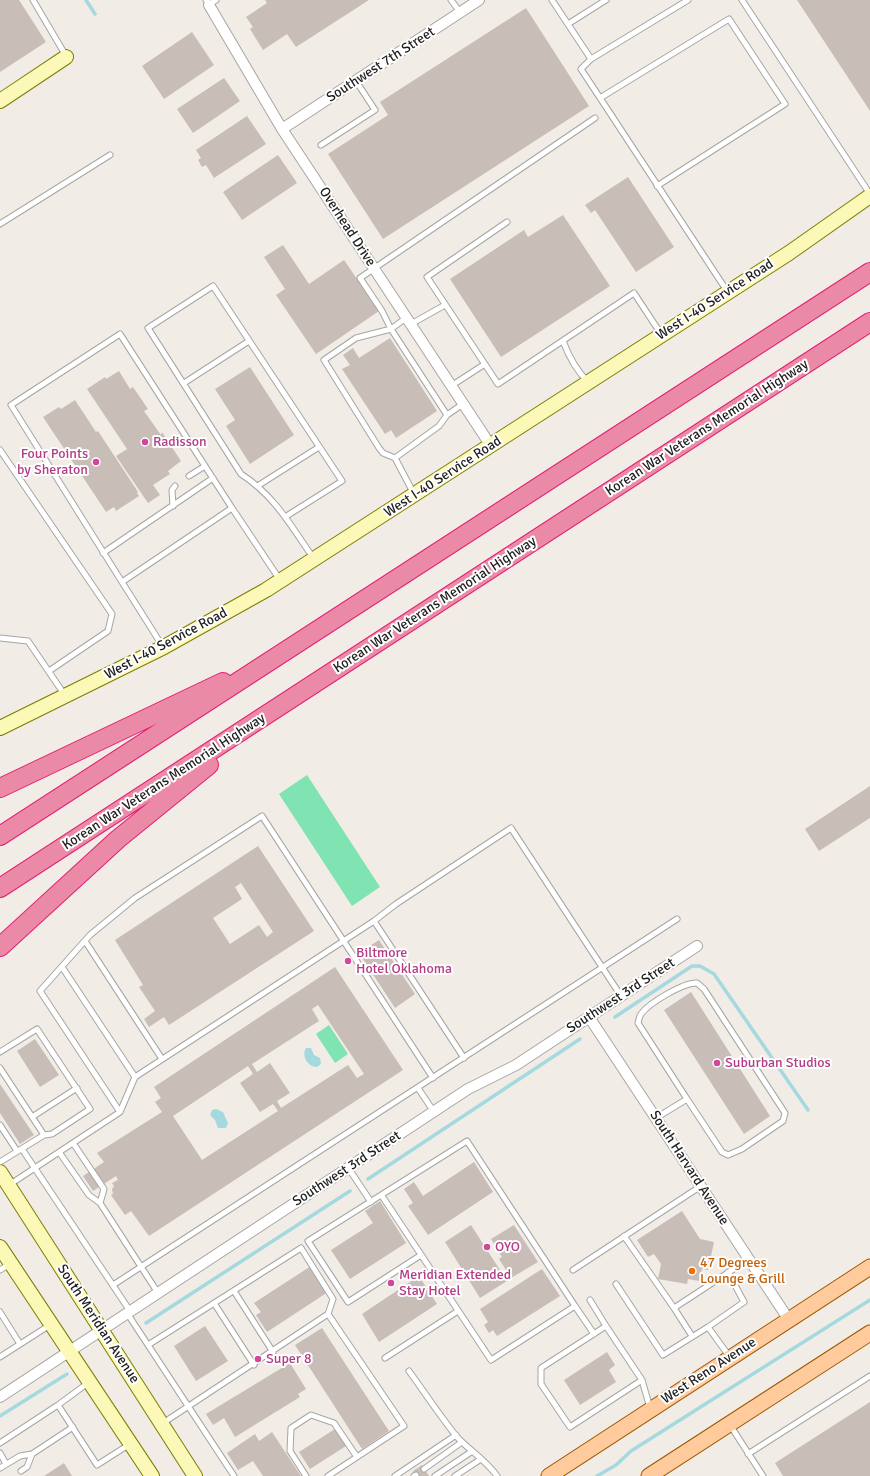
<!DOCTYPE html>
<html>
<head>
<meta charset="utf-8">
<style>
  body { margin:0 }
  canvas { display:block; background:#f1ece5 }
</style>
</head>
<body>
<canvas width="870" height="1476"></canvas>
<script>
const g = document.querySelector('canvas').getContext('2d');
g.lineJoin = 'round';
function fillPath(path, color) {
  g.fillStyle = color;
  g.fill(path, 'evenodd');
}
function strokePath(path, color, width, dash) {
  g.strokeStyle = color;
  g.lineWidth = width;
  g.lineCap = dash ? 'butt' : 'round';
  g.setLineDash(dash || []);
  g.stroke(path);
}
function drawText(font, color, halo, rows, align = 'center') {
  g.font = font + ' Signika,sans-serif';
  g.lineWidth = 4;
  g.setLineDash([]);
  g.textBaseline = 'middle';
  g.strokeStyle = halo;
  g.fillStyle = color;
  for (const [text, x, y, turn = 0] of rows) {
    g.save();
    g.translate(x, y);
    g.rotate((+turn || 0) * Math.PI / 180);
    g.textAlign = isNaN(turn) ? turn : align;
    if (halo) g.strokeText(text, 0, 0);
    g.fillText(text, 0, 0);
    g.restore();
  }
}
const pitch = new Path2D(`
  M307,775l73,112 -28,19 -73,-112z
  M329,1025l19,29 -13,9 -19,-29z`);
const water = new Path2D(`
  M306,1048h5l3,7 6,3 1,6 -4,3c-9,0 -16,-11 -11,-19z
  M216,1109l7,3 5,11 -2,5h-8l-3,-8 -5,-5 2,-5z`);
const stream = new Path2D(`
  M86,0l9,14
  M615,1017l77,-51h8l14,8 94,136
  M368,1179l212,-140
  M146,1323l204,-132
  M0,1416l67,-42
  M597,1476l19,-11 15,-14 239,-151`);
const building = new Path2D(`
  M0,0h19l27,42 -46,30z
  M265,0h104l-73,47 -9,-13 -24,16 -13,-21 3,-2 -7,-10 21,-14z
  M797,0h73v111z
  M526,8l63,98 -206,133 -55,-85 60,-39 -8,-13z
  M192,32l22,33 -50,34 -22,-33z
  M224,78l16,23 -47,32 -16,-24z
  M247,116l19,28 -52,34 -8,-13 -4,2 -4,-7 3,-2 -5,-8z
  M278,155l19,28 -55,37 -19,-28z
  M628,177l46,70 -38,25 -41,-62 -4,3 -6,-8z
  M563,215l47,71 -109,71 -51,-78 74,-49 4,7z
  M283,245l26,39 35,-24 35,51 -63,43 -40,-59 9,-6 -21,-32z
  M390,338l47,73 -41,27 -5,-8 -6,4 -43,-65 8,-4 -7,-10 10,-7 6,10z
  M250,367l44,68 -44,29 -24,-38 9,-6 -20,-31z
  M119,371l11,18 3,-2 15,22 -4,2 17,24 1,-3 19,29 -13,10 2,3 -17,11 7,10 -12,8 -32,-47 11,-7 -40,-60 18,-12 1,2z
  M75,400l21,32 2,-1 40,61 -1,1 2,3 -23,15 -2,-4 -8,5 -63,-95 16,-10 2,2z
  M870,786v32l-51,33 -14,-22z
  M258,846l56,85 -145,94 -5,-8 -15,10 -5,-8 11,-8 -16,-24 4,-2 -28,-45zM241,883l32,49 -6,5 -8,-12 -29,19 -17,-26 29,-19 -7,-12z
  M379,940l36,54 -20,14 -36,-55z
  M335,967l68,103 -254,166 -18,-25 -6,4 -14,-20 2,-1 -1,-5 2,-3 -2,-3 6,-3 -2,-4 -23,15 -10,-15 21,-14 -7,-9 65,-41 -7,-10 6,-4 -7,-11zM318,1005l46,69 -7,4 -9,-13 -67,43 -4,-7 13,-8 -20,-30 -13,9 -5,-8 67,-43 -7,-12zM248,1066l5,8 -13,9 20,29 13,-8 5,7 -76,49 -29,-44z
  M691,992l79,124 -26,18 -80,-124z
  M35,1039l24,36 -19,12 -23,-36z
  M0,1084l34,51 -14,9 -20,-31z
  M474,1162l19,30 -65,43 -20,-29 5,-3 -9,-14 10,-7 9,14z
  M380,1201l26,42 -56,36 -19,-29 42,-27 -8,-12z
  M682,1211l18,28 14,3 -6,28 -6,-1 -3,12 -11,-2 -1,5 -29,-5 3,-15 -7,-10 -6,3 -11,-17z
  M471,1225l36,56 -27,17 -35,-56z
  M514,1225l24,37 -27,16 -12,-19 3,-2 -11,-18z
  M311,1266l17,26 -61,40 -11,-17 5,-3 -7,-9z
  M542,1269l18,27 -63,40 -4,-6 -4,3 -5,-8 4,-3 -8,-13z
  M419,1276l18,28 -58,38 -17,-28z
  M205,1326l23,35 -32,20 -22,-35z
  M322,1328l67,103 -27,18 -67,-104z
  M607,1352l8,13 -6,5 7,12 -36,23 -16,-25z
  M290,1363l16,26 -8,5 2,3 -65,40 -11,-19 -11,7 -7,-11z
  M870,1402v74h-87l-8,-13z
  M335,1429l11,17 -36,23 -11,-17z
  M272,1432l29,44h-38l-10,-15 -15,9 -11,-17 28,-19 4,7z
  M64,1463l8,13h-28z
  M422,1465l7,11h-13l-3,-5z`);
const lane = new Path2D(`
  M33,0l33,56
  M206,0l3,5 7,-5
  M451,0l9,12
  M552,0l39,59
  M688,0l-97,59 -10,10 146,222
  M742,0l128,194
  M568,24l38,-24
  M600,98l129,-79 56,85 -128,82
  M321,145l54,-35 -19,-29
  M507,222l-80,55 71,107 136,-91 27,41
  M0,224l110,-69
  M406,318l-15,11 56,86
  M411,324l34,-19
  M563,341c6,16 13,29 25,41
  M184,383l65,-42
  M451,386l34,-22
  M0,450l112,164 -4,17 -59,40
  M395,458l44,-32 8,-11 16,-11
  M189,476l16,-10
  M259,485l60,-38
  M414,494l-19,-36 -12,-5 -4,-5 -55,-88 32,-22 35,-9 -9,-18 -22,-33 235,-160
  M173,506l-1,-16 3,-4
  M232,508l-112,-174 -109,71 111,177 110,-74 48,72
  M285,517l57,-36 -129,-195 -65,42 93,146c34,22 50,52 73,85
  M103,553l110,-75
  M122,582l41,65
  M0,638l28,3 36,53
  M374,921l90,137
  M85,941l77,118
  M62,967l73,110
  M0,1052l37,-23 53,80 -38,25 -8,1
  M0,1068l44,67 -44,27
  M418,1088l16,24
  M120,1112l-80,-121 50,-56 45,-37 127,-82 171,262
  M32,1117l45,-29
  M656,1118l31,-19 35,53 6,3 14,-6 41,-28 2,-8 -81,-124 -7,-6c-13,-1 -48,20 -56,31 -2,3 -2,6 -3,9l49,76
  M0,1125l17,26
  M73,1143l31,46 -4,14
  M22,1149l108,162
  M59,1152l30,43 11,8 58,90
  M349,1169l22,33
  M9,1185l111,-73 15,-35 239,-156 22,-17 115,-76 110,168
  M382,1196l109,164 84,-54 -108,-165 -159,100 40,61 73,-47
  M624,1236l50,72 75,-49
  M0,1270l10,-6
  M573,1270l128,-84
  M728,1272l16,30 -36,25 21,29
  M616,1284l47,71 45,-28
  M113,1285l564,-366
  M234,1291l39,61
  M590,1300l16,26
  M214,1303l40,62
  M575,1306l19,28
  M674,1308l18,28
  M0,1312l20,32
  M127,1313l107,163
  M148,1345l153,-97 32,51 -5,15
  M0,1357l50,-32
  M385,1358l73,-47
  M409,1371c16,22 31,45 48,66 13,14 29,23 40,39
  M642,1380l-72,47 -29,-43v-16l65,-42 36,54 8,28
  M88,1383l-30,22 39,60 33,-21
  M163,1423l165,-109 76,112 -76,50
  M730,1425l33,51
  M0,1443l58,-38
  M0,1453l6,11
  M748,1454l122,-78
  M0,1468l20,-12 12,-2 41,-27
  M424,1469l38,-27
  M21,1471l6,-4 5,-13
  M306,1476l-16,-25 1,-23 20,-13 23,8 23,34
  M395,1476l61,-41
  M414,1476l2,-1
  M435,1476l36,-24
  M455,1476l26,-17`);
const street = new Path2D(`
  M209,5l73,124 209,317
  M282,129l197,-129
  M589,1017l200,303
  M0,1397l468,-308 48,-24 181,-119`);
const secondary = new Path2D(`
  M0,101l66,-44
  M0,728l164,-81 102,-57 523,-337 81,-57
  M0,1172l195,304
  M0,1247l152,229`);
const primary = new Path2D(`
  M549,1476l321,-209
  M649,1476l221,-143`);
const highway = new Path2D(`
  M0,788l223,-106
  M0,836l870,-564
  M0,888l870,-566
  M0,947l118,-108 91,-74`);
const markers = [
  [145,442,4,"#d1479c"],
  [96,462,4,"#d1479c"],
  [348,961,4,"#d1479c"],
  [717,1063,4,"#d1479c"],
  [487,1247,4,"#d1479c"],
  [692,1271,4,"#e8710a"],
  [391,1283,4,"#d1479c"],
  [258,1359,4,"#d1479c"]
];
const streetNames = [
  ["Southwest 7th Street",381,65,-33],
  ["Overhead Drive",347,227,57],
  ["West I-40 Service Road",715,300,-33],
  ["Korean War Veterans Memorial Highway",707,428,-33],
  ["West I-40 Service Road",443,477,-33],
  ["Korean War Veterans Memorial Highway",435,605,-33],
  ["West I-40 Service Road",166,644,-28],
  ["Korean War Veterans Memorial Highway",164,782,-33],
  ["Southwest 3rd Street",621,996,-33],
  ["South Harvard Avenue",689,1168,57],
  ["Southwest 3rd Street",347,1169,-33],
  ["South Meridian Avenue",98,1324,57],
  ["West Reno Avenue",709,1371,-33]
];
const hotelNames = [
  ["Radisson",153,442],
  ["Four Points",88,454,"right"],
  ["by Sheraton",88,470,"right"],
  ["Biltmore",356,953],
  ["Hotel Oklahoma",356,969],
  ["Suburban Studios",725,1063],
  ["OYO",495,1247],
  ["Meridian Extended",399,1275],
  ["Stay Hotel",399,1291],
  ["Super 8",266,1359]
];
const foodNames = [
  ["47 Degrees",700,1263],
  ["Lounge & Grill",700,1279]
];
fillPath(pitch, '#80e3b2');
fillPath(water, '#a4d9e0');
strokePath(stream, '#a4d9e0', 3.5);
fillPath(building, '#c9bdb8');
strokePath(lane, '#a6a6a6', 7);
strokePath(street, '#a6a6a6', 12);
strokePath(secondary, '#7d7d00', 16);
strokePath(primary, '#9b5700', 17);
strokePath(highway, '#e31e76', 20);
strokePath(lane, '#fff', 5);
strokePath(street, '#fff', 10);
strokePath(secondary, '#fcf9b8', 14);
strokePath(primary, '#ffca9c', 15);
strokePath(highway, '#eb8aa6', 18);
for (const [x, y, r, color] of markers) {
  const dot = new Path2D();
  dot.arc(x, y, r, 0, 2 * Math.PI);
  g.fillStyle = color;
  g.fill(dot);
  strokePath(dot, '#fff', 1.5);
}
drawText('14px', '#1f1f1f', '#fff', streetNames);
drawText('14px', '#b23c85', '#fff', hotelNames, 'left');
drawText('14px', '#c56008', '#fff', foodNames, 'left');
</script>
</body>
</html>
